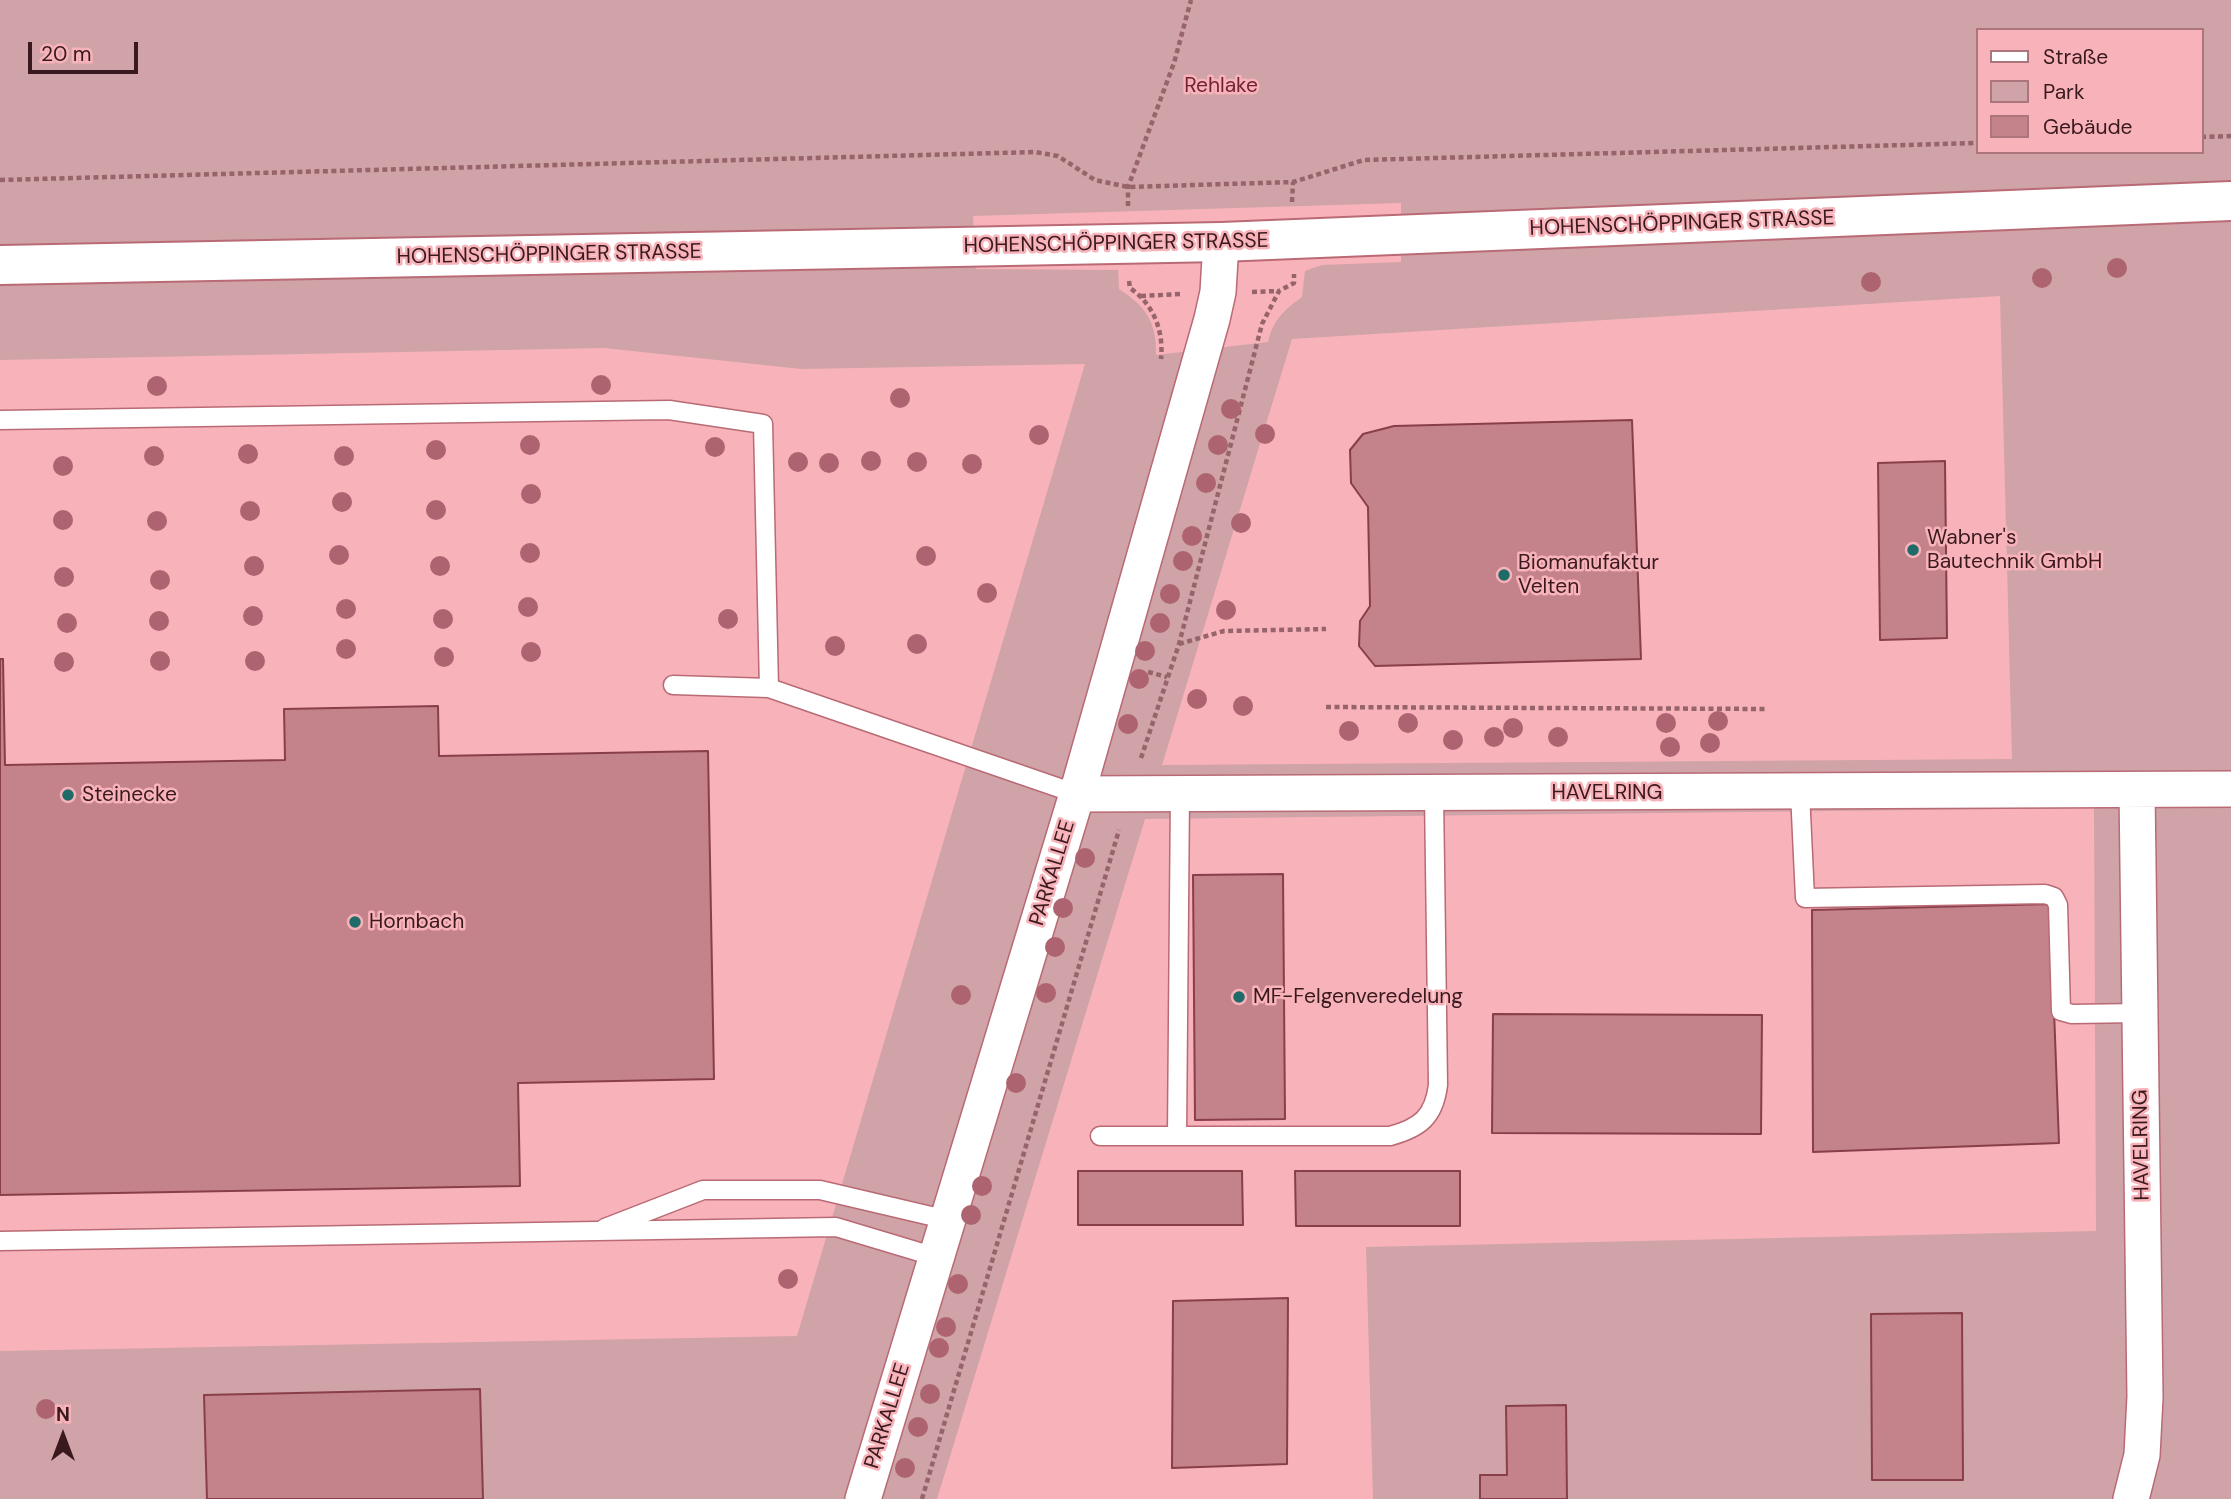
<!DOCTYPE html>
<html>
<head>
<meta charset="utf-8">
<style>
  body { margin:0 }
  #map { position:relative; width:2231px; height:1499px; overflow:hidden; background:#f8b3ba; font-family:"DM Sans",sans-serif }
  canvas { display:block }
  .legend { position:absolute; left:1976px; top:28px; width:228px; height:126px; box-sizing:border-box; background:#f8b3ba; border:2px solid #ac757c; margin:0; padding:9px 12px; list-style:none; font-size:21px; color:#39191e }
  .legend li { display:flex; align-items:center; gap:14px; height:35px }
  .legend b { width:35px; border:2px solid #ac757c }
  .north { position:absolute; left:28px; top:1401px; width:70px; height:70px; -webkit-text-stroke:5px #f8b3ba; paint-order:stroke; rotate:0deg; font-size:19px; font-weight:700; line-height:28px; text-align:center; color:#39191e }
  .north::after { content:''; display:block; margin:auto; width:24px; height:32px; background:#39191e; clip-path:polygon(50% 0,100% 100%,50% 72%,0 100%) }
  .scale { position:absolute; left:28px; top:42px; width:110px; height:32px; box-sizing:border-box; border:4px solid #39191e; border-top:0; padding-left:9px; font-size:21px; line-height:24px; white-space:nowrap; color:#39191e; -webkit-text-stroke:5px #f8b3ba; paint-order:stroke }
</style>
</head>
<body>
<div id="map">
<canvas width="2231" height="1499"></canvas>
<ul class="legend">
<li><b style="height:9px;background:#fff"></b>Straße</li>
<li><b style="height:19px;background:#cfa3a7"></b>Park</li>
<li><b style="height:19px;background:#c4828a"></b>Gebäude</li>
</ul>
<div class="north">N</div>
<div class="scale">20 m</div>
</div>
<script>
const g = document.querySelector('canvas').getContext('2d');
g.lineJoin = 'round';
function fillPath(path, color) {
  g.fillStyle = color;
  g.fill(path, 'evenodd');
}
function strokePath(path, color, width, dash) {
  g.strokeStyle = color;
  g.lineWidth = width;
  g.lineCap = dash ? 'butt' : 'round';
  g.setLineDash(dash || []);
  g.stroke(path);
}
function drawText(font, color, halo, rows, align = 'center') {
  g.font = font + ' "DM Sans",sans-serif';
  g.lineWidth = 5;
  g.setLineDash([]);
  g.textBaseline = 'middle';
  g.strokeStyle = halo;
  g.fillStyle = color;
  for (const [text, x, y, turn = 0] of rows) {
    g.save();
    g.translate(x, y);
    g.rotate((+turn || 0) * Math.PI / 180);
    g.textAlign = isNaN(turn) ? turn : align;
    if (halo) g.strokeText(text, 0, 0);
    g.fillText(text, 0, 0);
    g.restore();
  }
}
const green = new Path2D(`
  M0,0h2231v1499h-858l-7,-252 730,-16 -2,-423 -949,11 -208,680h-937v-148l797,-15 288,-972 -284,5 -197,-21 -604,12zM1977,30h224v122h-224zM1401,203v59l-79,3 -17,6 -3,26c-18,13 -29,23 -34,45l-112,13c1,-32 -10,-49 -37,-66l-1,-19 -142,-1 -3,-53zM2000,296l12,463 -850,6 130,-426z`);
const building = new Path2D(`
  M1632,420l9,239 -266,7 -16,-20 1,-25 10,-15 -2,-99 -17,-24 -1,-33 13,-16 31,-8z
  M1945,461l2,177 -67,2 -2,-177z
  M0,659h3l2,106 280,-5 -1,-51 154,-3 1,50 269,-5 6,328 -196,4 2,103 -520,9z
  M1283,874l2,245 -90,1 -2,-245z
  M2050,904l9,239 -246,9 -1,-242z
  M1493,1014l269,1 -1,119 -269,-1z
  M1078,1171h164l1,54h-165z
  M1295,1171h165v55h-164z
  M1288,1298l-1,166 -115,4 1,-167z
  M1962,1313l1,167h-91l-1,-166z
  M480,1389l3,110h-276l-3,-104z
  M1566,1405l1,94h-87v-24h27l-1,-69z`);
const path = new Path2D(`
  M2201,137l30,-1
  M0,180l1035,-28 23,4 37,24 33,7 165,-5 71,-22 613,-17
  M1292,202l1,-20
  M1128,206v-19l46,-124 17,-63
  M1129,281l1,7c23,16 34,42 31,71
  M1252,292l26,-1
  M1141,296l39,-2
  M1179,644l45,-13 102,-2
  M1148,672l19,5
  M1326,707l441,2
  M1141,758l38,-114 83,-320 17,-33 15,-8v-9
  M922,1499l197,-669`);
const lane = new Path2D(`
  M0,420l669,-10 94,14 6,264
  M673,685l96,3 308,106
  M1800,792l5,106 240,-4 9,3 4,8 3,106 11,3 68,-1
  M1177,1135l3,-342
  M1100,1136h290c30,-8 44,-19 48,-51l-4,-292
  M605,1228l98,-38h117l128,30
  M0,1241l836,-14 100,30`);
const street = new Path2D(`
  M1077,794l1154,-5
  M863,1499l214,-705 135,-475 6,-27 3,-50
  M2131,1499l11,-44 3,-58 -8,-607`);
const secondary = new Path2D(`
  M0,265l1221,-23 1010,-41`);
const trees = [
  [2117,268],
  [2042,278],
  [1871,282],
  [601,385],
  [157,386],
  [900,398],
  [1231,409],
  [1265,434],
  [1039,435],
  [530,445],
  [1218,445],
  [715,447],
  [436,450],
  [248,454],
  [154,456],
  [344,456],
  [871,461],
  [798,462],
  [917,462],
  [829,463],
  [972,464],
  [63,466],
  [1206,483],
  [531,494],
  [342,502],
  [436,510],
  [250,511],
  [63,520],
  [157,521],
  [1241,523],
  [1192,536],
  [530,553],
  [339,555],
  [926,556],
  [1183,561],
  [254,566],
  [440,566],
  [64,577],
  [160,580],
  [987,593],
  [1170,594],
  [528,607],
  [346,609],
  [1226,610],
  [253,616],
  [443,619],
  [728,619],
  [159,621],
  [67,623],
  [1160,623],
  [917,644],
  [835,646],
  [346,649],
  [1145,651],
  [531,652],
  [444,657],
  [160,661],
  [255,661],
  [64,662],
  [1139,679],
  [1197,699],
  [1243,706],
  [1718,721],
  [1408,723],
  [1666,723],
  [1128,724],
  [1513,728],
  [1349,731],
  [1494,737],
  [1558,737],
  [1453,740],
  [1710,743],
  [1670,747],
  [1085,858],
  [1063,908],
  [1055,947],
  [1046,993],
  [961,995],
  [1016,1083],
  [982,1186],
  [971,1215],
  [788,1279],
  [958,1284],
  [946,1327],
  [939,1348],
  [930,1394],
  [46,1409],
  [918,1427],
  [905,1468]
];
const markers = [
  [1913,550,7,"#1e6b68"],
  [1504,575,7,"#1e6b68"],
  [68,795,7,"#1e6b68"],
  [355,922,7,"#1e6b68"],
  [1239,997,7,"#1e6b68"]
];
const parkNames = [
  ["Rehlake",1221,86]
];
const streetNames = [
  ["HOHENSCHÖPPINGER STRASSE",1682,224,-2],
  ["HOHENSCHÖPPINGER STRASSE",1116,244,-1],
  ["HOHENSCHÖPPINGER STRASSE",549,255,-1],
  ["HAVELRING",1607,793],
  ["PARKALLEE",1053,873,-73],
  ["HAVELRING",2142,1145,-91],
  ["PARKALLEE",888,1416,-73]
];
const poiNames = [
  ["Wabner's",1927,538],
  ["Bautechnik GmbH",1927,562],
  ["Biomanufaktur",1518,563],
  ["Velten",1518,587],
  ["Steinecke",82,795],
  ["Hornbach",369,922],
  ["MF-Felgenveredelung",1253,997]
];
fillPath(green, '#cfa3a7');
fillPath(building, '#c4828a');
strokePath(building, '#893f4a', 2);
strokePath(lane, '#b96a74', 21);
strokePath(street, '#b96a74', 38);
strokePath(secondary, '#b96a74', 42);
strokePath(path, '#96646a', 4.5, [5, 3.5]);
strokePath(lane, '#fff', 18);
strokePath(street, '#fff', 35);
strokePath(secondary, '#fff', 38);
g.fillStyle = '#ae6470';
for (const [x, y] of trees) {
  g.beginPath();
  g.arc(x, y, 10, 0, 2 * Math.PI);
  g.fill();
}
for (const [x, y, r, color] of markers) {
  const dot = new Path2D();
  dot.arc(x, y, r, 0, 2 * Math.PI);
  g.fillStyle = color;
  g.fill(dot);
  strokePath(dot, '#f8b3ba', 2.5);
}
drawText('21px', '#722333', '#f8b3ba', parkNames);
drawText('21px', '#39191e', '#f8b3ba', streetNames);
drawText('21px', '#39191e', '#f8b3ba', poiNames, 'left');
</script>
</body>
</html>
